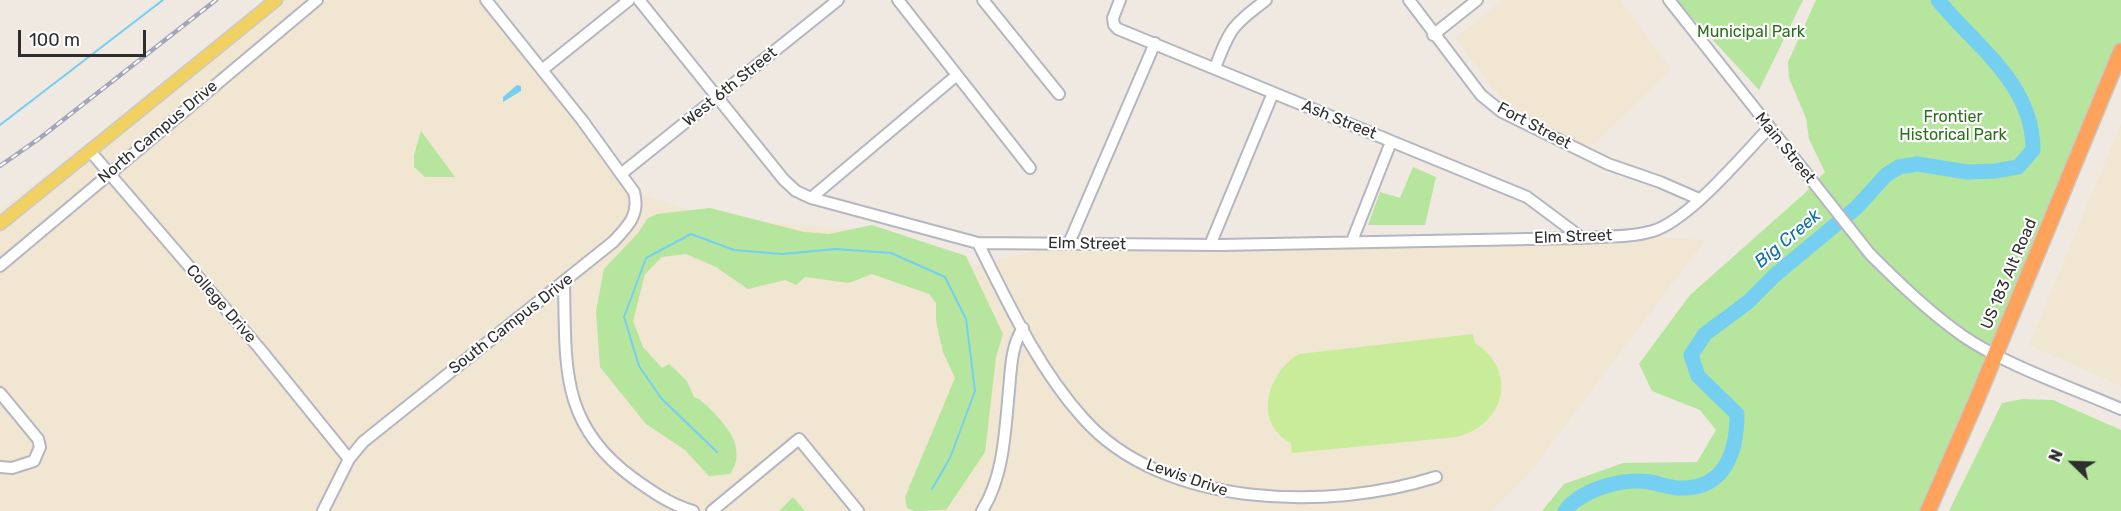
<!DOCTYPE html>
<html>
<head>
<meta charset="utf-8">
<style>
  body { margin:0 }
  #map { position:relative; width:2121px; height:511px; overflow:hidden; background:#efe9e1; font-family:Rubik,sans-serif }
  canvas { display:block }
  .north { position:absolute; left:2043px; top:433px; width:60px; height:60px; -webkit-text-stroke:4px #fff; paint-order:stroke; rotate:293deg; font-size:16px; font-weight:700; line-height:24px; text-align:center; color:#2e2e2e }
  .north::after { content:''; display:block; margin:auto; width:21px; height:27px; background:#2e2e2e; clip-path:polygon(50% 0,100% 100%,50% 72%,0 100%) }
  .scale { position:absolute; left:18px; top:30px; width:128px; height:27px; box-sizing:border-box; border:3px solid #2e2e2e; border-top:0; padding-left:8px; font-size:18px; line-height:21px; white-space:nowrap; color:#2e2e2e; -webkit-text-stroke:4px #fff; paint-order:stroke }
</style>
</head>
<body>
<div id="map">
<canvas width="2121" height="511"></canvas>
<div class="north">N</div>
<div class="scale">100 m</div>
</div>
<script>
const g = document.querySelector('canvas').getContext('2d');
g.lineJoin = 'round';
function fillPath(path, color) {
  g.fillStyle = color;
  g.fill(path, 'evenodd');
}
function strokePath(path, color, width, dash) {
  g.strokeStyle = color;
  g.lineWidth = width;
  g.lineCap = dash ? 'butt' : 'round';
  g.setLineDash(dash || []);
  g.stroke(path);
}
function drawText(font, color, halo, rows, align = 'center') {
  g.font = font + ' Rubik,sans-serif';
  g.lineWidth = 4.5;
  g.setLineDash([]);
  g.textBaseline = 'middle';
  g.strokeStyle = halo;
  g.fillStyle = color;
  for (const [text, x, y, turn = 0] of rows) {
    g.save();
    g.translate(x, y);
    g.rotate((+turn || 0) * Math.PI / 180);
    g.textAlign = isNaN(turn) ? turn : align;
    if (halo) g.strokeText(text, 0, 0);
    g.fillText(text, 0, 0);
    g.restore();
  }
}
const education = new Path2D(`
  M274,0h214l146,192 52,17 74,13 97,8 119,35 93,-22 543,-7 93,4 -177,235 -37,36h-1491v-301z
  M1503,0h117l51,69 -81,79 -73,-33 -10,-9 -52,-68z
  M2121,124v262l-92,-41z`);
const green = new Path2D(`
  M1676,0h127l-44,90z
  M1816,0h305v51l-193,460h-386l22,-27 59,-21 74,-1 19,-32 -16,-20 -48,-19 -13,-27 51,-69 115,-102 20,-21 -16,-33 -3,-21 -17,-40 -1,-16z
  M421,131l34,46h-30l-11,-10v-12z
  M1413,167l23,10 -11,48h-57l12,-33 20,6z
  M710,208l94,24 25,2 43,-9 94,31 37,78 -7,23 -11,95 -39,58 -32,1 -7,-3 -2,-11 50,-119 -12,-26 -7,-31v-18l-7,-9 -57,-20 -23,9 -44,-6 -9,8 -11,-5 -37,9 -32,-22 -30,-13 -24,3 -17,17 -12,47 10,26 19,21 7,-4 18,17 7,16c11,3 38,34 41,46 3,12 2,21 -5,31l-21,2 -24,-26 -39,-26 -46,-57 -4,-56 8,-42 34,-36 10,-15 9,-4z
  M2023,399l30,1 68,30v81h-172l53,-108z
  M793,497l12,14h-26z`);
const pitch = new Path2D(`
  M1473,334l2,9c43,28 31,81 -18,94l-165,16 -1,-10c-39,-21 -23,-71 8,-89z`);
const water = new Path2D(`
  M517,85l4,1v5l-18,11v-5z`);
const stream = new Path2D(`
  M0,125l163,-125
  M717,452l-56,-54 -22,-32 -15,-49 22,-59 45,-24 43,16 48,4 54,-5 55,4 54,24 21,42 9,72 -25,67 -18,31`);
const river = new Path2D(`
  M1565,511c17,-22 57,-33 85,-29 11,2 20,6 31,6 45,1 56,-38 56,-74l-39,-38 -7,-21 14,-21 43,-32 27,-27 82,-68 29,-32 13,-8 18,-3 50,8 28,-1 23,-4 15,-17c0,-67 -57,-103 -95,-150`);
const minor = new Path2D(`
  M639,0l145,180 12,11 15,7 167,45 242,2 360,-7c23,-2 50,0 73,-7 37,-12 87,-73 116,-103
  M898,0l132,168
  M983,0l76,94
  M1120,0l-7,18 1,7 4,4 409,168 55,41
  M1409,0l72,95 21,17 106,52 52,18 39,17
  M1669,0l201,254c29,29 59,58 93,82 42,29 110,52 158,73
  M1433,35l44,-35
  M1215,68c15,-40 17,-42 51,-68
  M542,70l87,-70
  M90,151l170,198 89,110
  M621,174l217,-174
  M811,198l146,-123
  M1352,241l39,-99
  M978,243c30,60 60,125 105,175 80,91 247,93 353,59
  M1069,243l86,-200
  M1210,245l63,-152
  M0,266l317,-266
  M564,283c2,82 -5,141 69,195 18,13 38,27 60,33
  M0,393l38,46 2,8 -6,14 -22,7 -12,-1
  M323,511l26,-52 14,-17 250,-200c15,-16 27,-27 21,-50l-52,-72 -96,-120
  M712,511l87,-72 59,72
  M982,511c22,-35 23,-80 27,-121 2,-21 2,-44 14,-62`);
const major = new Path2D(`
  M0,224l276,-224`);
const highway = new Path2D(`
  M1928,511l49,-112 144,-348`);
const rail = new Path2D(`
  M0,166l40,-28 176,-138`);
const parkNames = [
  ["Municipal Park",1751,32],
  ["Frontier",1953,117],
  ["Historical Park",1953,135]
];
const streetNames = [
  ["West 6th Street",730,87,-39],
  ["Ash Street",1339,120,22],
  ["Fort Street",1534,126,28],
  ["North Campus Drive",158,132,-40],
  ["Main Street",1785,148,51],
  ["Elm Street",1573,237,-2],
  ["Elm Street",1087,244,1],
  ["US 183 Alt Road",2009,274,-67],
  ["College Drive",221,304,49],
  ["South Campus Drive",511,324,-38],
  ["Lewis Drive",1187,478,19]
];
const waterNames = [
  ["Big Creek",1788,239,-40]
];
fillPath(education, '#f0e6d1');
fillPath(green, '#b6e59e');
fillPath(pitch, '#c9ec9a');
fillPath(water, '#75cff0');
strokePath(stream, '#75cff0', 2);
strokePath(river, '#75cff0', 15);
strokePath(minor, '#b4b7c1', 14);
strokePath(major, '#c9c9c9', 15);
strokePath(highway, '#c9c9c9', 18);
strokePath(minor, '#fff', 10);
strokePath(major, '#f2d163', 12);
strokePath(highway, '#ffa35c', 15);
strokePath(rail, '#a3a6b8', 4.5);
strokePath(rail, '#fff', 2, [7]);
drawText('16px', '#2c6e1b', '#fff', parkNames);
drawText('16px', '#2e2e2e', '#fff', streetNames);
drawText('italic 18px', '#0d6fa3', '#fff', waterNames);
</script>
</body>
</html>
